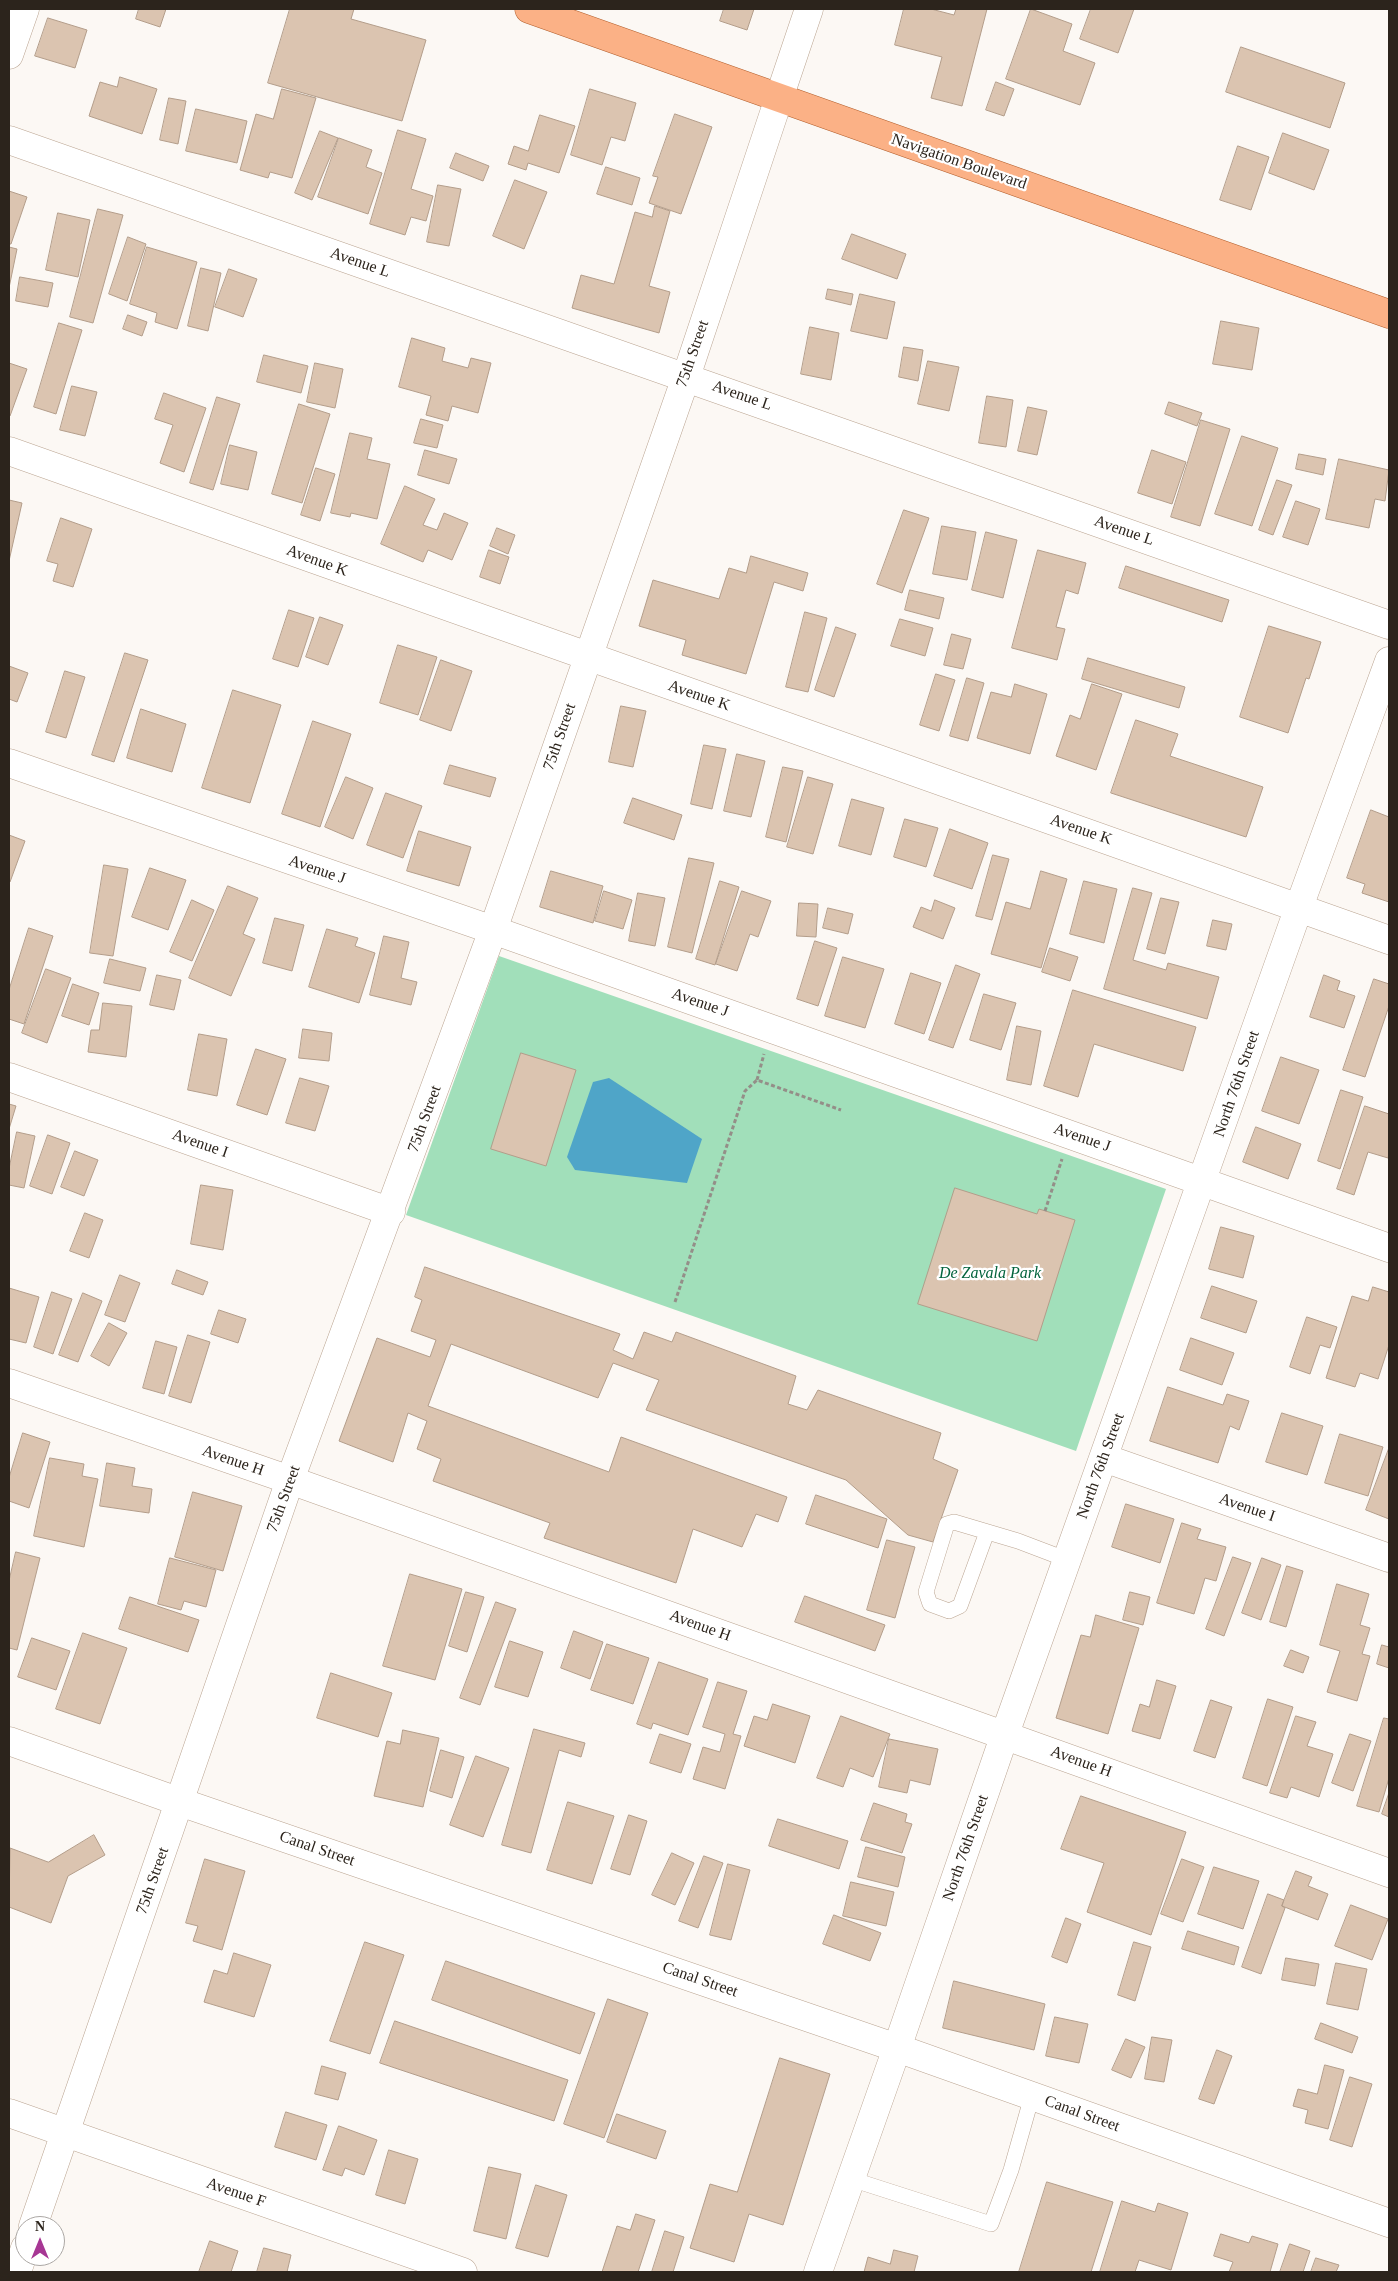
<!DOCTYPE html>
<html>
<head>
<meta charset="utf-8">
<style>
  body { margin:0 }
  #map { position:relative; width:1398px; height:2281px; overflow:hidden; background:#fcf8f4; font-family:"Times New Roman",serif }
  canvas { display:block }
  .frame { position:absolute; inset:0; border:10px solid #2c241c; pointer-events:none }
  .north { position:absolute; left:15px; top:2216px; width:50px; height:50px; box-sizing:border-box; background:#fff; border:1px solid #aba7a4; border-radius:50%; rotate:0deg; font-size:14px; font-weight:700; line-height:20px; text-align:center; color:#2c241c }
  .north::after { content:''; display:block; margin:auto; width:18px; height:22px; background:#a73794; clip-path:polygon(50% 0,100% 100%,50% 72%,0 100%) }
</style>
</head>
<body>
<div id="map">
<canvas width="1398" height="2281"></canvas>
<div class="frame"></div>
<div class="north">N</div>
</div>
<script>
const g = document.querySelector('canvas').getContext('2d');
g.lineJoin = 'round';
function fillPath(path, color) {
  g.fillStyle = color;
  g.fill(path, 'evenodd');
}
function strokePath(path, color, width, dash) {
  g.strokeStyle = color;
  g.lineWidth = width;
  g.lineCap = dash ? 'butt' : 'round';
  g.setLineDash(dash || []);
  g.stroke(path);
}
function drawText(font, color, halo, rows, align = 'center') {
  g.font = font + ' "Times New Roman",serif';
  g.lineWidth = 4.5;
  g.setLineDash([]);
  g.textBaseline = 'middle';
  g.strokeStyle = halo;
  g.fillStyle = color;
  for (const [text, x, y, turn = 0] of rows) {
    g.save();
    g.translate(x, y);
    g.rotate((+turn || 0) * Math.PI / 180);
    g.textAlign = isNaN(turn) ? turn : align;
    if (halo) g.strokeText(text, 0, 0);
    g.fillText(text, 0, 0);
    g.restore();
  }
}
const green = new Path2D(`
  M499,956l667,233 -90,262 -670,-236z`);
const water = new Path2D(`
  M609,1078l93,61 -15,44 -112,-13 -8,-13 26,-75z`);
const building = new Path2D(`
  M139,9h27l-6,18 -24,-8z
  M290,9h64l-3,10 75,21 -24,81 -134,-38z
  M724,9h30l-7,21 -27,-9z
  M904,9h27l23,6 2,-6h31l-25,97 -31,-8 11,-41 -47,-12z
  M1031,9l41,15 -9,27 32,12 -15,42 -74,-26z
  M1091,9h43l-16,44 -38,-14z
  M48,18l39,12 -12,38 -40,-12z
  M1241,47l104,36 -15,45 -104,-36z
  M120,77l37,12 -15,45 -53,-18 11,-34 17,5z
  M996,82l18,7 -10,27 -18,-6z
  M282,89l34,9 -24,80 -22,-6 -2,6 -28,-8 16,-56 17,5z
  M590,89l46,14 -11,38 -14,-4 -9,28 -31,-10z
  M169,98l17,3 -8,43 -18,-4z
  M196,109l51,12 -10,42 -51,-12z
  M675,114l37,13 -31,87 -32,-11 9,-26 -5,-1z
  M540,115l35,11 -16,47 -31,-10 -2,7 -18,-6 6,-18 14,5z
  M398,130l28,9 -15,50 22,7 -7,25 -15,-4 -6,18 -35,-11z
  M320,131l18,7 -26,62 -17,-7z
  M1283,133l46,17 -15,40 -45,-17z
  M339,138l33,12 -6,17 16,6 -14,41 -50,-17z
  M1238,146l31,11 -18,53 -31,-10z
  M456,153l33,13 -6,15 -33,-13z
  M606,167l34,11 -8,27 -35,-11z
  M515,180l32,12 -23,57 -31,-13z
  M438,185l23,4 -12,57 -22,-4z
  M9,191l18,6 -16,47h-2z
  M655,206l15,5 -21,75 21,6 -11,41 -87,-25 9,-33 33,9 21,-72 17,5z
  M98,209l25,6 -30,108 -23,-6z
  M58,213l32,7 -12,57 -32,-7z
  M852,234l54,20 -9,25 -55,-20z
  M128,237l18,7 -19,57 -18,-7z
  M9,247l8,2 -8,39z
  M147,247l50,15 -20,67 -22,-7 2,-9 -27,-9z
  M201,268l20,5 -13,58 -20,-5z
  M229,269l28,10 -14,38 -28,-10z
  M20,277l33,6 -5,24 -32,-6z
  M828,289l25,5 -2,11 -25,-6z
  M860,294l35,8 -8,37 -36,-8z
  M128,315l19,7 -5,14 -19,-7z
  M1221,321l38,7 -7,42 -39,-6z
  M59,323l23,7 -26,84 -22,-7z
  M810,327l29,6 -8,47 -30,-6z
  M412,338l33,10 -3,13 26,7 3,-10 20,5 -13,50 -26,-7 -4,15 -22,-6 5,-19 -32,-9z
  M904,347l19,3 -5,31 -19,-4z
  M264,355l44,11 -7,27 -44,-11z
  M928,361l31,6 -10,44 -31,-7z
  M9,363l18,6 -17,47h-1z
  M315,363l28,6 -8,39 -28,-6z
  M72,386l25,6 -12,44 -25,-6z
  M164,393l42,15 -22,64 -24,-9 13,-38 -18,-6z
  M987,396l26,4 -7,47 -27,-4z
  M217,397l23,7 -27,86 -23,-7z
  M1169,402l33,11 -5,13 -32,-12z
  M299,404l31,10 -28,89 -30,-9z
  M1028,407l19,4 -10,44 -19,-4z
  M421,419l22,6 -6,23 -23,-5z
  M1201,420l29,9 -30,97 -29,-9z
  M350,433l22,5 -5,21 23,5 -13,55 -26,-6 -1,4 -19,-4z
  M1242,436l36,12 -26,78 -37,-12z
  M230,445l27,7 -9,38 -27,-6z
  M425,450l32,9 -8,25 -31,-9z
  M1152,450l34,12 -14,42 -34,-11z
  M1299,454l27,5 -3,16 -27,-6z
  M1339,459l50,11 -4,31 -10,-2 -6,29 -43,-9z
  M316,468l19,6 -15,47 -19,-6z
  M1277,480l15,5 -19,50 -14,-5z
  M405,486l30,13 -12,26 14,5 7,-17 24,10 -16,37 -24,-10 -5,12 -42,-18z
  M9,500l13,3 -13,58z
  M1296,501l24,8 -12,36 -25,-8z
  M904,510l25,8 -27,75 -25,-9z
  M61,518l31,11 -19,58 -20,-6 5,-17 -11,-3z
  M942,526l34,6 -9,48 -34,-6z
  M497,528l18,7 -7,19 -18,-8z
  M986,532l31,8 -14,58 -31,-8z
  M489,550l20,7 -9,27 -20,-7z
  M1038,550l48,13 -8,31 -12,-4 -10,37 9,2 -8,31 -45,-12z
  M751,556l57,17 -5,18 -29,-9 -28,92 -64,-19 4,-15 -47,-14 14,-46 66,19 10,-31 17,5z
  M1126,566l103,34 -7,22 -103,-34z
  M910,590l34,8 -5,21 -34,-9z
  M289,610l25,8 -16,49 -25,-8z
  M805,612l22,6 -19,74 -22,-5z
  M320,617l23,8 -15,40 -22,-8z
  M900,619l33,9 -8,28 -34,-10z
  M1269,626l52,16 -12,37 -3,-1 -18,55 -48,-16z
  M836,627l20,7 -22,63 -19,-7z
  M952,634l19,5 -8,30 -19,-4z
  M398,645l39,12 -19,58 -38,-12z
  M125,653l23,7 -34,102 -22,-7z
  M1088,658l97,29 -6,21 -97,-29z
  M441,660l31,11 -21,60 -31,-11z
  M9,666l19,7 -11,29 -8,-3z
  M65,671l20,6 -19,61 -20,-6z
  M936,674l19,6 -16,51 -19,-6z
  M967,678l17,5 -16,58 -18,-5z
  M1015,684l32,10 -17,60 -53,-16 14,-46 20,5z
  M1092,684l30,10 -26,76 -40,-14 14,-41 10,4z
  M233,690l48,15 -31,98 -48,-15z
  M621,706l25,5 -13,56 -24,-5z
  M141,709l45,15 -14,48 -45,-14z
  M1136,720l42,14 -8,22 93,31 -17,50 -135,-44z
  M313,721l38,13 -31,93 -38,-13z
  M704,745l22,4 -14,60 -21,-5z
  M737,754l28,7 -14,56 -27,-6z
  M450,765l46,13 -6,19 -46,-13z
  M783,767l20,4 -17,71 -20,-5z
  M346,777l27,11 -20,51 -28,-12z
  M808,777l25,7 -20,70 -26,-7z
  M386,793l36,13 -19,52 -36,-13z
  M633,798l49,17 -8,25 -50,-17z
  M852,799l32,9 -13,47 -32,-9z
  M1371,810l18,7v85l-27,-9 3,-9 -18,-6z
  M905,819l33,9 -12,39 -32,-10z
  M950,829l38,14 -16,46 -38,-13z
  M419,831l52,16 -12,39 -52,-15z
  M9,835l16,6 -15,41h-1z
  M993,855l16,4 -17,61 -16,-4z
  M689,858l25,5 -22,90 -24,-6z
  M104,865l24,4 -15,87 -23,-3z
  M150,868l36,12 -18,50 -36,-13z
  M551,871l52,15 -10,37 -53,-16z
  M1041,871l26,8 -26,89 -50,-14 15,-52 24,7z
  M720,881l19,6 -24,78 -19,-6z
  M1084,881l33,8 -13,54 -34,-9z
  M228,886l30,12 -15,36 12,5 -24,57 -42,-18z
  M1133,888l19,5 -19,67 33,10 2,-7 51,14 -12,42 -103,-30z
  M604,891l28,9 -9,29 -28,-8z
  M742,891l29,10 -13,36 -8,-3 -13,37 -21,-7z
  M638,893l27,5 -10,48 -26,-5z
  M1161,898l18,4 -14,52 -18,-5z
  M192,900l22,10 -22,51 -22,-9z
  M935,900l20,8 -12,31 -30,-12 8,-20 10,4z
  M799,903l19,1 -2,33 -19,-1z
  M828,908l25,6 -5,20 -25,-6z
  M275,918l29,7 -12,46 -29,-8z
  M1213,920l19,4 -6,26 -19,-4z
  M29,928l24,8 -29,88 -15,-5v-29z
  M327,929l31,9 -3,8 20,7 -16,50 -50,-16z
  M384,936l25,6 -8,36 16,4 -6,23 -41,-10z
  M815,941l22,7 -19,58 -21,-7z
  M1050,948l28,9 -8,24 -28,-9z
  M843,957l41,12 -19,59 -40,-12z
  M110,959l36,9 -6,23 -36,-8z
  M956,965l24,9 -27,74 -24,-8z
  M46,969l25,9 -24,65 -25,-10z
  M911,973l30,10 -17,51 -29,-10z
  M157,975l24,5 -7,30 -24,-5z
  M1324,975l16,6 -3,9 18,6 -11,32 -34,-11z
  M1374,979l15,5v22l-24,71 -22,-7z
  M73,984l26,9 -10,32 -27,-9z
  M1073,990l123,37 -13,44 -89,-27 -16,53 -34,-11z
  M984,994l32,9 -15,47 -31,-10z
  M103,1003l29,3 -6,51 -38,-5 3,-22h8z
  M1017,1026l24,5 -10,54 -24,-5z
  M303,1029l29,4 -3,28 -30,-3z
  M199,1034l28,5 -10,57 -29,-6z
  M256,1049l30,10 -19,56 -30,-10z
  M521,1053l55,17 -30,96 -55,-17z
  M1281,1057l38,13 -20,54 -37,-13z
  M300,1078l29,8 -14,45 -29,-8z
  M1341,1090l22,7 -23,72 -22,-8z
  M9,1104l7,2 -7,23z
  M1365,1106l24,8v40l-1,4 -20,-6 -14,43 -17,-6z
  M1256,1127l45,17 -13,35 -45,-17z
  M17,1132l18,4 -11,52 -15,-3v-16z
  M48,1135l22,8 -18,51 -22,-8z
  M75,1151l23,9 -14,36 -23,-9z
  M201,1185l32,5 -10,60 -32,-6z
  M955,1188l82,26 2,-5 36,11 -38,121 -119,-37z
  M85,1213l18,7 -14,38 -19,-7z
  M1221,1227l33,9 -11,42 -34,-9z
  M425,1267l195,67 -7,16 20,9 11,-27 28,10 4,-10 120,44 -8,28 19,6 11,-20 123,43 -8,26 25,11 -25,72 -25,-7 -62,-55 -200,-70 13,-30 -46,-17 -15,35 -147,-54 -23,62 181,66 12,-35 166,60 -9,25 -22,-8 -14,33 -49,-18 -17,54 -132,-45 6,-15 -117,-42 8,-22 -24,-10 10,-28 -19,-8 -15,49 -54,-21 38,-103 53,19 6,-17 -25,-9 11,-31 -7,-3z
  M177,1270l31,12 -5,13 -31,-11z
  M120,1275l20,8 -15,39 -20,-7z
  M1212,1286l45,15 -11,32 -45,-15z
  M1373,1287l16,5v53l-11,34 -18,-6 -5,14 -29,-9 26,-82 16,5z
  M9,1288l30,9 -13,46 -17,-4z
  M52,1292l20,7 -19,55 -19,-7z
  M83,1293l19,8 -24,61 -19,-7z
  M219,1310l27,9 -8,24 -27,-9z
  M1307,1317l30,10 -7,21 -10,-3 -10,29 -20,-7z
  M109,1323l18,10 -18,33 -18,-10z
  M188,1335l22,7 -19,61 -22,-7z
  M1191,1338l43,15 -12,32 -42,-15z
  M156,1341l21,6 -13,47 -21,-6z
  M1168,1387l55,18 4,-11 22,7 -10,29 -9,-4 -12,37 -68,-22z
  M1282,1413l41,13 -16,49 -41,-13z
  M23,1433l27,9 -21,66 -20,-7v-23z
  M1340,1434l43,13 -15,49 -43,-13z
  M1389,1448v71l-23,-9z
  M50,1458l34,6 -2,12 16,3 -14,68 -50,-11z
  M107,1463l28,5 -3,18 20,3 -3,24 -49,-7z
  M193,1492l49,14 -19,65 -48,-14z
  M816,1495l71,24 -9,29 -72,-24z
  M1126,1504l48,15 -14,44 -48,-16z
  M1182,1523l19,6 -4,10 29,8 -10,34 -11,-3 -11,36 -37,-11z
  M887,1540l28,7 -20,71 -28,-8z
  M16,1552l24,6 -23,92 -8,-2v-67z
  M1233,1557l18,6 -27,73 -18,-7z
  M170,1558l46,12 -10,37 -22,-6 -3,9 -23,-6z
  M1262,1558l19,7 -20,55 -19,-7z
  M1287,1566l16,5 -17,56 -16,-5z
  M410,1574l52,15 -27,91 -52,-14z
  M1337,1584l32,10 -9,31 10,3 -8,26 8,2 -13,45 -30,-9 13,-41 -20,-6z
  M466,1592l18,5 -17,55 -18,-6z
  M1130,1592l20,5 -7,28 -20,-5z
  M805,1596l80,29 -10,26 -80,-29z
  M130,1597l69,23 -11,32 -69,-23z
  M496,1602l20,7 -36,96 -20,-7z
  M1096,1615l43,13 -31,106 -52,-16 25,-83 9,2z
  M574,1631l29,11 -13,37 -29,-11z
  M83,1633l44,15 -27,76 -44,-15z
  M32,1638l38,13 -14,39 -38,-13z
  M510,1641l33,11 -15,45 -33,-10z
  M607,1644l42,14 -16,46 -42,-14z
  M1382,1645l7,2v21l-12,-4z
  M1291,1650l18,7 -6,16 -19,-7z
  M659,1662l49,17 -20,56 -35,-12 -2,6 -14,-5z
  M331,1673l61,20 -14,44 -61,-19z
  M1157,1680l19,6 -16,53 -28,-8 8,-27 9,3z
  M718,1682l29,9 -14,43 8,2 -16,53 -32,-10 10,-32 17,5 5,-18 -22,-7z
  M1268,1699l25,8 -26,79 -24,-8z
  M1211,1700l21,7 -17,51 -21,-7z
  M773,1704l37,12 -15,47 -51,-17 10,-30 13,4z
  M841,1716l49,18 -17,43 -23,-9 -7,19 -26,-9z
  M1296,1716l20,6 -9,24 26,8 -14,43 -28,-10 -4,11 -17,-5z
  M1384,1718l5,1v59l-10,34 -22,-6z
  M534,1729l51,14 -4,14 -22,-7 -28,103 -29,-8z
  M403,1730l36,8 -16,69 -49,-11 13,-55 13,3z
  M660,1734l31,10 -10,29 -31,-10z
  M1350,1734l21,7 -18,50 -21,-8z
  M889,1739l49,10 -8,36 -20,-5 -3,13 -28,-6z
  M441,1750l23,7 -12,41 -22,-7z
  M476,1756l33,12 -26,69 -33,-12z
  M1389,1793v24l-7,-3z
  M1081,1796l105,36 -35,103 -64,-23 17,-49 -43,-14z
  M568,1802l46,14 -22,68 -45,-14z
  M874,1803l33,11 -2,8 7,2 -10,29 -41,-13z
  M629,1815l18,6 -17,54 -19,-6z
  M778,1819l70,22 -9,28 -70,-23z
  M94,1835l11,20 -37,21 -17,47 -42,-16 1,-59 38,14z
  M866,1847l39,10 -7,30 -40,-10z
  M672,1853l22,10 -19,42 -23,-10z
  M704,1856l19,7 -25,65 -19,-7z
  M205,1859l40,12 -23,79 -29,-9 5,-15 -12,-3z
  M1182,1859l22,8 -21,55 -22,-8z
  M728,1864l22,6 -19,70 -21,-5z
  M1214,1867l45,14 -16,48 -45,-15z
  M1296,1871l16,6 -4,9 20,8 -10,26 -36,-14z
  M851,1882l43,10 -8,34 -43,-10z
  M1268,1894l16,6 -2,6 3,2 -24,66 -19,-7z
  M1351,1905l37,14 -16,41 -37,-14z
  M834,1915l47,18 -11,28 -47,-17z
  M1066,1918l15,6 -14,39 -15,-6z
  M1188,1931l51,16 -5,18 -52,-16z
  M365,1942l39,13 -34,99 -40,-13z
  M1134,1942l17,5 -16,54 -17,-6z
  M234,1953l37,12 -17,52 -50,-15 10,-32 13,4z
  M1286,1958l33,6 -4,22 -33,-6z
  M446,1961l149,52 -15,41 -148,-54z
  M1336,1963l31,6 -9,41 -31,-6z
  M954,1981l91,23 -11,46 -91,-22z
  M608,1999l40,14 -44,125 -40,-14z
  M1055,2017l33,7 -9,39 -33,-7z
  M395,2021l173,59 -14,41 -174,-58z
  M1321,2023l37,14 -6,16 -37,-14z
  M1152,2037l20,3 -8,42 -19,-3z
  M1126,2039l19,8 -14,31 -19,-8z
  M1217,2050l15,6 -18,48 -15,-5z
  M780,2058l50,16 -47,151 -34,-11 -15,48 -44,-14 20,-64 27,8z
  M1325,2065l19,5 -16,59 -23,-6 3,-13 -15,-4 5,-17 19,5z
  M322,2066l24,7 -8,27 -23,-6z
  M1350,2077l22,7 -20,63 -22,-7z
  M286,2112l41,13 -11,35 -41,-13z
  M617,2114l49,17 -10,28 -49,-17z
  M339,2126l38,14 -13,35 -19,-7 -3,8 -19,-6z
  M389,2150l29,9 -13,45 -29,-9z
  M489,2167l32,7 -15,65 -32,-8z
  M1047,2182l66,20 -22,70h-72z
  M536,2185l31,10 -19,62 -32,-9z
  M1122,2201l33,11 3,-9 30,10 -17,57 -32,-10 -4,12h-35z
  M636,2214l19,6 -17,52h-36l15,-46 13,4z
  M665,2231l19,6 -11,35h-21z
  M1221,2234l28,9 3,-7 26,8 -8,28h-41l4,-10 -19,-6z
  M210,2241l28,10 -7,21h-32z
  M1290,2244l20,7 -7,21h-23z
  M264,2248l27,7 -4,17h-30z
  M894,2250l24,6 -4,16h-50l4,-15 22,7z
  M1316,2258l23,7 -3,7h-25z`);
const path = new Path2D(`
  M757,1080l7,-26
  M1045,1211l17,-52
  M675,1302l70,-211 12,-11 84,30`);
const service = new Path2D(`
  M987,1532l-27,74 -11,5 -19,-7 -4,-12 21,-68 7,-2 64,19 50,19
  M851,2179l140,45 20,-54 21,-74`);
const minor = new Path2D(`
  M9,55l16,-46
  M9,140l1380,485
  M9,451l1380,489
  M9,763l484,167 896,318
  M9,1077l382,135
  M9,1383l281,97 1099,393
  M1104,1458l285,100
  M9,2113l454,159
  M818,2272l79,-224 108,-314 294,-827 90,-246`);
const tertiary = new Path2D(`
  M779,98l30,-89
  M9,1741l171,61 717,246 492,175`);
const secondary = new Path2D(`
  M33,2226l257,-746 203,-550 193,-553 93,-279
  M17,2272l8,-24`);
const primary = new Path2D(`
  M529,9l860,305`);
const streetNames = [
  ["Navigation Boulevard",959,162,19],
  ["Avenue L",360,263,19],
  ["75th Street",693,354,-71],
  ["Avenue L",742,396,19],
  ["Avenue L",1124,531,19],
  ["Avenue K",317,561,20],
  ["Avenue K",699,696,19],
  ["75th Street",560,737,-71],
  ["Avenue K",1081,830,19],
  ["Avenue J",317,870,19],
  ["Avenue J",700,1003,19],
  ["North 76th Street",1237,1084,-71],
  ["75th Street",425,1119,-70],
  ["Avenue J",1082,1138,19],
  ["Avenue I",200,1144,19],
  ["Avenue H",233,1461,19],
  ["North 76th Street",1101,1466,-70],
  ["75th Street",284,1499,-70],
  ["Avenue I",1247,1508,19],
  ["Avenue H",700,1626,20],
  ["Avenue H",1081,1762,20],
  ["North 76th Street",966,1848,-71],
  ["Canal Street",317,1849,19],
  ["75th Street",153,1881,-71],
  ["Canal Street",700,1980,19],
  ["Canal Street",1082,2114,20],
  ["Avenue F",236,2193,19]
];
const parkNames = [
  ["De Zavala Park",990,1274]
];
fillPath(green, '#a1dfba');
fillPath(water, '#4fa5c8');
fillPath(building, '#dbc4b0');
strokePath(building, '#b39d8a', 1);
strokePath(service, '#bba592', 16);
strokePath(minor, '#bba592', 29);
strokePath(tertiary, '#bba592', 29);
strokePath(secondary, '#bba592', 29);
strokePath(primary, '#b15e2c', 29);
strokePath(path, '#948e88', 3, [4, 2.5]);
strokePath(service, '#fff', 15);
strokePath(minor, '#fff', 28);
strokePath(tertiary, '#fff', 28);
strokePath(secondary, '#fff', 28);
strokePath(primary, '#fbb186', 28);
drawText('16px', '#2c241c', '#fff', streetNames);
drawText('italic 16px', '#04643d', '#fff', parkNames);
</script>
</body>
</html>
